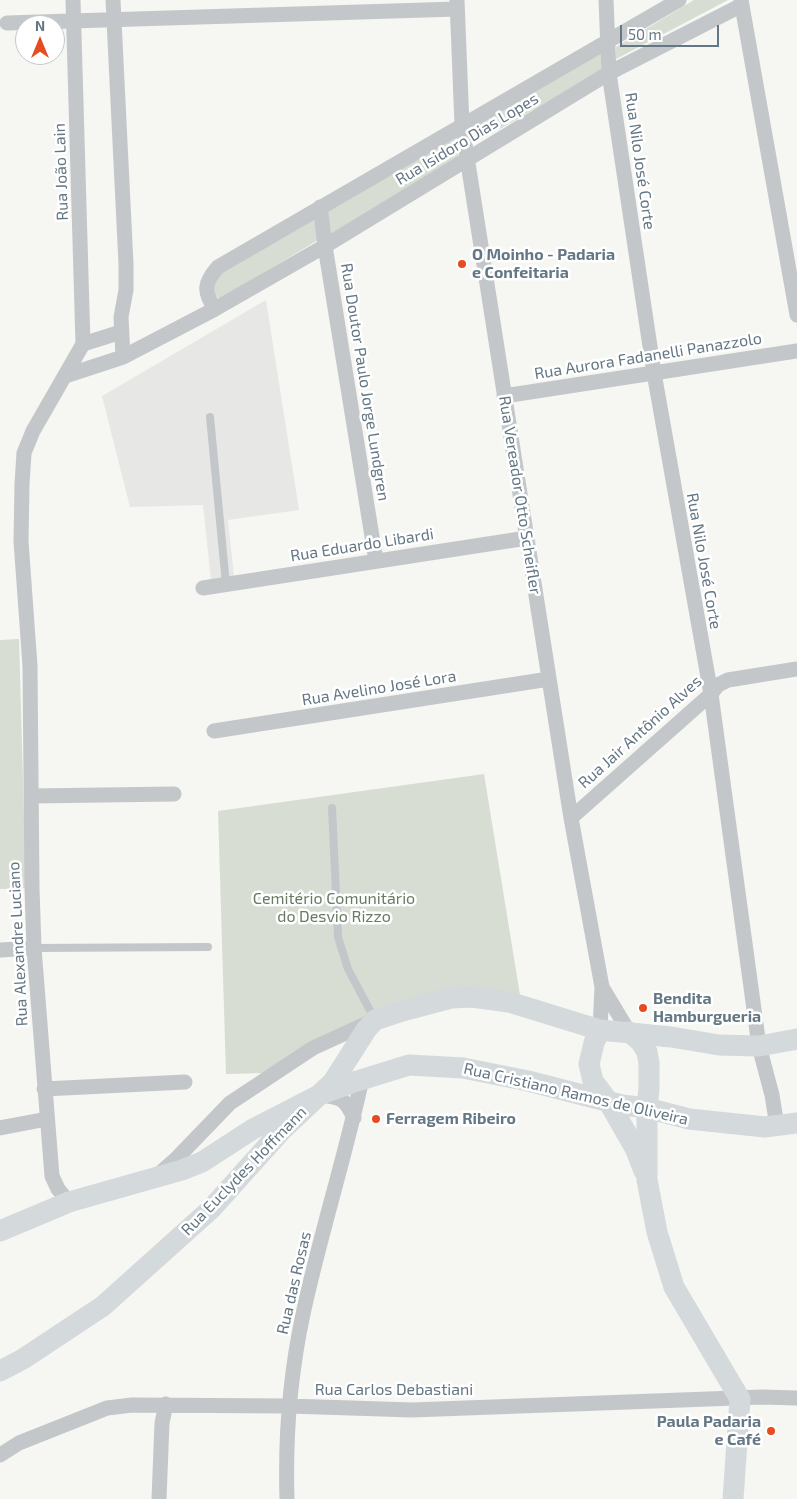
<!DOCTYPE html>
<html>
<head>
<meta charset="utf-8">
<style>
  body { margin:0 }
  #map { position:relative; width:797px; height:1499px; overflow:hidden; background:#f6f6f2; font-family:"Exo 2",sans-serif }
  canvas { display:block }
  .north { position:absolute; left:15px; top:15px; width:50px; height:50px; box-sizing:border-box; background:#fff; border:1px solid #c1c9ce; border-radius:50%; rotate:0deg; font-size:14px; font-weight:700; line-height:20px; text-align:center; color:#647784 }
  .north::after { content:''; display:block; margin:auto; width:18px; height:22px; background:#e74b22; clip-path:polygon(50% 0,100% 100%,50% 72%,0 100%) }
  .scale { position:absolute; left:620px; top:25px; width:99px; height:22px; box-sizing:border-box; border:2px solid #647784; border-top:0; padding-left:6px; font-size:15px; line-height:18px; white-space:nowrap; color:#647784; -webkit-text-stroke:4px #fff; paint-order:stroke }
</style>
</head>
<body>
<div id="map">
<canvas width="797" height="1499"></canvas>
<div class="north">N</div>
<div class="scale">50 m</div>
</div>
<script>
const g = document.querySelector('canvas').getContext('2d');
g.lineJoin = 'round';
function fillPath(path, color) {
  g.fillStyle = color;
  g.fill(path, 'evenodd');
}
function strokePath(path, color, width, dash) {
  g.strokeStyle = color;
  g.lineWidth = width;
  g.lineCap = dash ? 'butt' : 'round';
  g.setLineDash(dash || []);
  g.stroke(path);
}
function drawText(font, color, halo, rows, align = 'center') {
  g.font = font + ' "Exo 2",sans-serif';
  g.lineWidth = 5;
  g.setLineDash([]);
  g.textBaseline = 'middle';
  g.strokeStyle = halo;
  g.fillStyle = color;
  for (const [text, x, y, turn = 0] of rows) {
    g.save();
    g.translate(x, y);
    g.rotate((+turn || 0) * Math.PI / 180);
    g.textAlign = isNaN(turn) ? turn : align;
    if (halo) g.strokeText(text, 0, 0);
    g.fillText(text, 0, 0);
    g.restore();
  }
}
const built = new Path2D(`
  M266,300l33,210 -71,10 6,56 -23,4 -8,-75 -73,2 -28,-111z`);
const green = new Path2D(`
  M694,0h34l-112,59v-12z
  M603,52l-2,20 -128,72 -6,-16z
  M455,131l4,28 -128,76 -7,-26z
  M313,216l5,24 -98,59 -8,-7 8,-24z
  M19,639l7,249 -26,1v-249z
  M484,774l36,221 -59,-7 -196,85 -39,1 -8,-263z`);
const lane = new Path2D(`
  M210,417l16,167
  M332,808l6,129 10,32 26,49
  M34,948l174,-1`);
const street = new Path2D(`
  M73,0l10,344
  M113,0l13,264v26l-5,27 2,40 92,-48 110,-63 284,-173 133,-68
  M457,0l5,125 109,693 31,169 -2,43
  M606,0l3,73 45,300 57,321 48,352 13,49 5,31
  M741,0l56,315
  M7,23l450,-14
  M320,207l5,39 51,315
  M215,309c-12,-18 -11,-26 3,-42l461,-267
  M65,376l58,-19
  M504,396l293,-45
  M203,588l324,-50
  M214,731l335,-52
  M31,796l143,-2
  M571,818l140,-124 7,-9 10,-5 69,-11
  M0,950l34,-2
  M602,987l27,45
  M44,1089l141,-7
  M322,1095c21,3 23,4 32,23
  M0,1128l47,-9
  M159,1174l16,-14 55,-57 83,-55 59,-27
  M69,1202l-11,-13 -6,-13 -18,-228 -2,-60 -2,-222 -9,-125 1,-57 2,-31 9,-22 50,-87 38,-12
  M0,1455l19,-12 88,-35 25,-3 157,1 123,4 350,-13 35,1
  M159,1499l3,-76 4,-19
  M287,1499c-2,-62 3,-124 16,-185 17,-79 42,-156 59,-235`);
const secondary = new Path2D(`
  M600,1030l-6,13 -5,21 4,17 15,20 27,47 9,23
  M629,1032l12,10 6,10 2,11v25l-2,20v72l10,52 17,55 66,112 -7,100
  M0,1231l69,-29 113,-32 20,-8 51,-33 66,-34 35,-13 55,-17 54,3 65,13 94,24 25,3 42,11 76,8 32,-4
  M0,1371l23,-12 80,-53 108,-97 71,-79 51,-48 33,-52 9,-10 27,-9 49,-13 21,-1 37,5 91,28 71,7 48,8 40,1 38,-7`);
const markers = [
  [462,264,5,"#e74b22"],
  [643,1008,5,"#e74b22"],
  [376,1119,5,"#e74b22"],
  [771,1431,5,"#e74b22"]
];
const streetNames = [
  ["Rua Isidoro Dias Lopes",467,139,-31],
  ["Rua Nilo José Corte",640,161,82],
  ["Rua João Lain",61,172,-92],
  ["Rua Aurora Fadanelli Panazzolo",648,356,-9],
  ["Rua Doutor Paulo Jorge Lundgren",365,382,81],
  ["Rua Vereador Otto Scheifler",520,495,81],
  ["Rua Eduardo Libardi",362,545,-9],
  ["Rua Nilo José Corte",704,561,80],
  ["Rua Avelino José Lora",379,688,-9],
  ["Rua Jair Antônio Alves",640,732,-42],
  ["Rua Alexandre Luciano",18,944,-93],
  ["Rua Cristiano Ramos de Oliveira",576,1094,13],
  ["Rua Euclydes Hoffmann",244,1171,-46],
  ["Rua das Rosas",294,1283,-77],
  ["Rua Carlos Debastiani",394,1390]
];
const poiNames = [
  ["O Moinho - Padaria",472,255],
  ["e Confeitaria",472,273],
  ["Bendita",653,999],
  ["Hamburgueria",653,1017],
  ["Ferragem Ribeiro",386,1119],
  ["Paula Padaria",761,1422,"right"],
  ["e Café",761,1440,"right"]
];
const parkNames = [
  ["Cemitério Comunitário",334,899],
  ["do Desvio Rizzo",334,917]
];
fillPath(built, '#e7e8e6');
fillPath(green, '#d7ddd3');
strokePath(lane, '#c3c7ca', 8);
strokePath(street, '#c3c7ca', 15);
strokePath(secondary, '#d4d9dc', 21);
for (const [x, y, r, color] of markers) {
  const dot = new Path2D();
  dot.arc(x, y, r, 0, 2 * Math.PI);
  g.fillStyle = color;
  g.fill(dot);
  strokePath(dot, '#fff', 2);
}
drawText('16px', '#647784', '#fff', streetNames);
drawText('bold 16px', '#647784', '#fff', poiNames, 'left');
drawText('16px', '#697b63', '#fff', parkNames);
</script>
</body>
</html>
